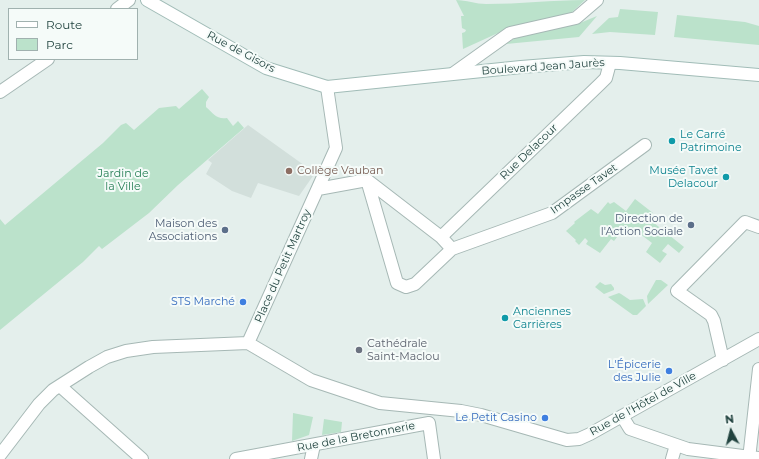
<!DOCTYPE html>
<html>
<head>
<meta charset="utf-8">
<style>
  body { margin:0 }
  #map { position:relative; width:759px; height:459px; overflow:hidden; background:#e4efec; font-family:Montserrat,sans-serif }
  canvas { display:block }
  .legend { position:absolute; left:8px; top:8px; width:130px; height:52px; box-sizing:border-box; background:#f5fbf9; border:1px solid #a0b1af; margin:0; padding:5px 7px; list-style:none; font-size:12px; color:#21433f }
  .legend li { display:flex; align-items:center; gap:8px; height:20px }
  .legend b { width:20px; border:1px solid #a0b1af }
  .north { position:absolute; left:711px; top:411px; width:40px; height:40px; -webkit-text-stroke:3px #f5fbf9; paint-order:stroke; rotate:353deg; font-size:11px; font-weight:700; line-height:16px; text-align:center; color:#21433f }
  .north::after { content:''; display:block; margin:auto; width:14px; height:18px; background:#21433f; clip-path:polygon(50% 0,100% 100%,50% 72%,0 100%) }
</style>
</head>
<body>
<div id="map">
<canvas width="759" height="459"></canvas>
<ul class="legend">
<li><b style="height:5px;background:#fff"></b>Route</li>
<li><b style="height:11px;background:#bbe2cb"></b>Parc</li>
</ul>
<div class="north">N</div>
</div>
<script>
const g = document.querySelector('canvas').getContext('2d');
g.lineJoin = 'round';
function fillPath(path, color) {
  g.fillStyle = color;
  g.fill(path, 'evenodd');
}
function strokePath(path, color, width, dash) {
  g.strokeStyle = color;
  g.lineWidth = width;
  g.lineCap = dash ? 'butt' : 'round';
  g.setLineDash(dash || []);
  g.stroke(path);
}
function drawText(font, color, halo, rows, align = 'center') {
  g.font = font + ' Montserrat,sans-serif';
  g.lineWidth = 4;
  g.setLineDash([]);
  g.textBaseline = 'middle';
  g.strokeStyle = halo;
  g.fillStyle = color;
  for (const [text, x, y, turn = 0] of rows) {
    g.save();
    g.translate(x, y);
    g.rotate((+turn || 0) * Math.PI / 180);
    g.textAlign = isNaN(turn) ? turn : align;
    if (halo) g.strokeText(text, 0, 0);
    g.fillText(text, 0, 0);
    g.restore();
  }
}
const built = new Path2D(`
  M248,125l67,48 -16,23 -41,-13 -7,15 -19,-7 -26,-17 6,-11 -4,-3z`);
const green = new Path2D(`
  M456,0c10,0 20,4 30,4 34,0 66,-4 99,-4l-15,14 -61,14 -46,21 -1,-16 3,-1 1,-2 -4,-2 -1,-12h3z
  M620,9l38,3 -3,23 -45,-3 -18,2 17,-16 9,-1z
  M677,15l68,7 14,4v19l-85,-8z
  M597,16l-18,21 -73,7 11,-7 63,-14z
  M202,89l7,8 -3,5v5c7,6 11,13 21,11l6,8 5,-5 6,7 -66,57 -29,28 -47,36 -3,-3 -16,16 -83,68v-111l5,6 98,-82 18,-18 5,-2 8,7 25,-22 17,-2 3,3z
  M635,199l18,14 -4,6 35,28 -5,6 -11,-9 -6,7 5,3 -7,9 -14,-11 6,-9 -21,-16 -3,3 -4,-2 -10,13 -3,-2 -11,14 -14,-9 2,-3 -3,-3 -6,7 -4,-4 1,-1 -10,-9 9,-8 -1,-1 17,-13 7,5 10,-12 2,2 4,-2 12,9z
  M656,280h5l7,5 -20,19 -1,-8z
  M600,282l5,3 6,-1 3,4v2l-10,4 -9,-7z
  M619,293l2,1 9,6 13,-1 3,7 -9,9h-4l-25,-18z
  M293,413l20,4 -4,18 -17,6z
  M324,419l18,3 -1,10 -19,3z`);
const minor = new Path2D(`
  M454,73l56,-40 66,-15 21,-18
  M318,189l49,-9 74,57 11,12 -37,35 -9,3 -9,-4 -30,-103
  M441,237l159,-153 6,-6 4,-15
  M452,249l100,-36 93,-68
  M248,343l63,37 69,23 81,8 20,4 86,25 12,-1 11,-5 169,-95
  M248,343l88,-195 -9,-61
  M723,360l-9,-39 -3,-6 -34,-24 68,-69 14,5
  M60,386l82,73
  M622,416l8,13 58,20 71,9
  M0,455l39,-51 14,-14 36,-23 18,-10 19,-6 27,-4 95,-4
  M236,459l193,-36 5,36
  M311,459l3,-14
  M672,459l4,-14
  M749,459l10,-90`);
const tertiary = new Path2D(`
  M117,9l12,-9
  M0,92l48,-33`);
const secondary = new Path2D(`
  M147,0l119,68 61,19 194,-20 63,-5 36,1 139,12`);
const markers = [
  [672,141,4,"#0f9aa8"],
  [289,171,4,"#8d6e63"],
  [726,177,4,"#0f9aa8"],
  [691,225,4,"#5c6f8a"],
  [225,230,4,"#5c6f8a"],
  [243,302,4,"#3f7fe0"],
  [505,318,4,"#0f9aa8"],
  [359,350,4,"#6b7280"],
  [669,371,4,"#3f7fe0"],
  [545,418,4,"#3f7fe0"]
];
const streetNames = [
  ["Rue de Gisors",241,52,28],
  ["Boulevard Jean Jaurès",543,67,-4],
  ["Rue Delacour",529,152,-44],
  ["Impasse Tavet",584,189,-35],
  ["Place du Petit Martroy",283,266,-66],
  ["Rue de l'Hôtel de Ville",643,404,-29],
  ["Rue de la Bretonnerie",356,437,-11]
];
const cultureNames = [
  ["Le Carré",680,135],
  ["Patrimoine",680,148],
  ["Musée Tavet",718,171,"right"],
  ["Delacour",718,184,"right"],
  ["Anciennes",513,312],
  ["Carrières",513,325]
];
const educationNames = [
  ["Collège Vauban",297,171]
];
const parkNames = [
  ["Jardin de",123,174],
  ["la Ville",123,187]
];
const serviceNames = [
  ["Direction de",683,219],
  ["l'Action Sociale",683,232],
  ["Maison des",217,224],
  ["Associations",217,237]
];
const shopNames = [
  ["STS Marché",235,302],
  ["L'Épicerie",661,365],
  ["des Julie",661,378],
  ["Le Petit Casino",537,418]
];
const worshipNames = [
  ["Cathédrale",367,344],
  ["Saint-Maclou",367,357]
];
fillPath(built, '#d2dfdb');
fillPath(green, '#bbe2cb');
strokePath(minor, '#a6b8b5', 14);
strokePath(tertiary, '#a6b8b5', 14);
strokePath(secondary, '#a1bcb7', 14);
strokePath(minor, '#fff', 12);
strokePath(tertiary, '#fff', 12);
strokePath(secondary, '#fff', 12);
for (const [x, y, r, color] of markers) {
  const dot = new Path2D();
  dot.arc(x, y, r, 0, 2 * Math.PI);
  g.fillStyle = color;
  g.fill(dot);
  strokePath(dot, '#f5fbf9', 1.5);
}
drawText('11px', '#21433f', '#f5fbf9', streetNames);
drawText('11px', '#0d838f', '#f5fbf9', cultureNames, 'left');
drawText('11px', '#785e54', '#f5fbf9', educationNames, 'left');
drawText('11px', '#267f56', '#f5fbf9', parkNames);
drawText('11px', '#4e5e75', '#f5fbf9', serviceNames, 'right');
drawText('11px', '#366cbe', '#f5fbf9', shopNames, 'right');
drawText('11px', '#5b616d', '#f5fbf9', worshipNames, 'left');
</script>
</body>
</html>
